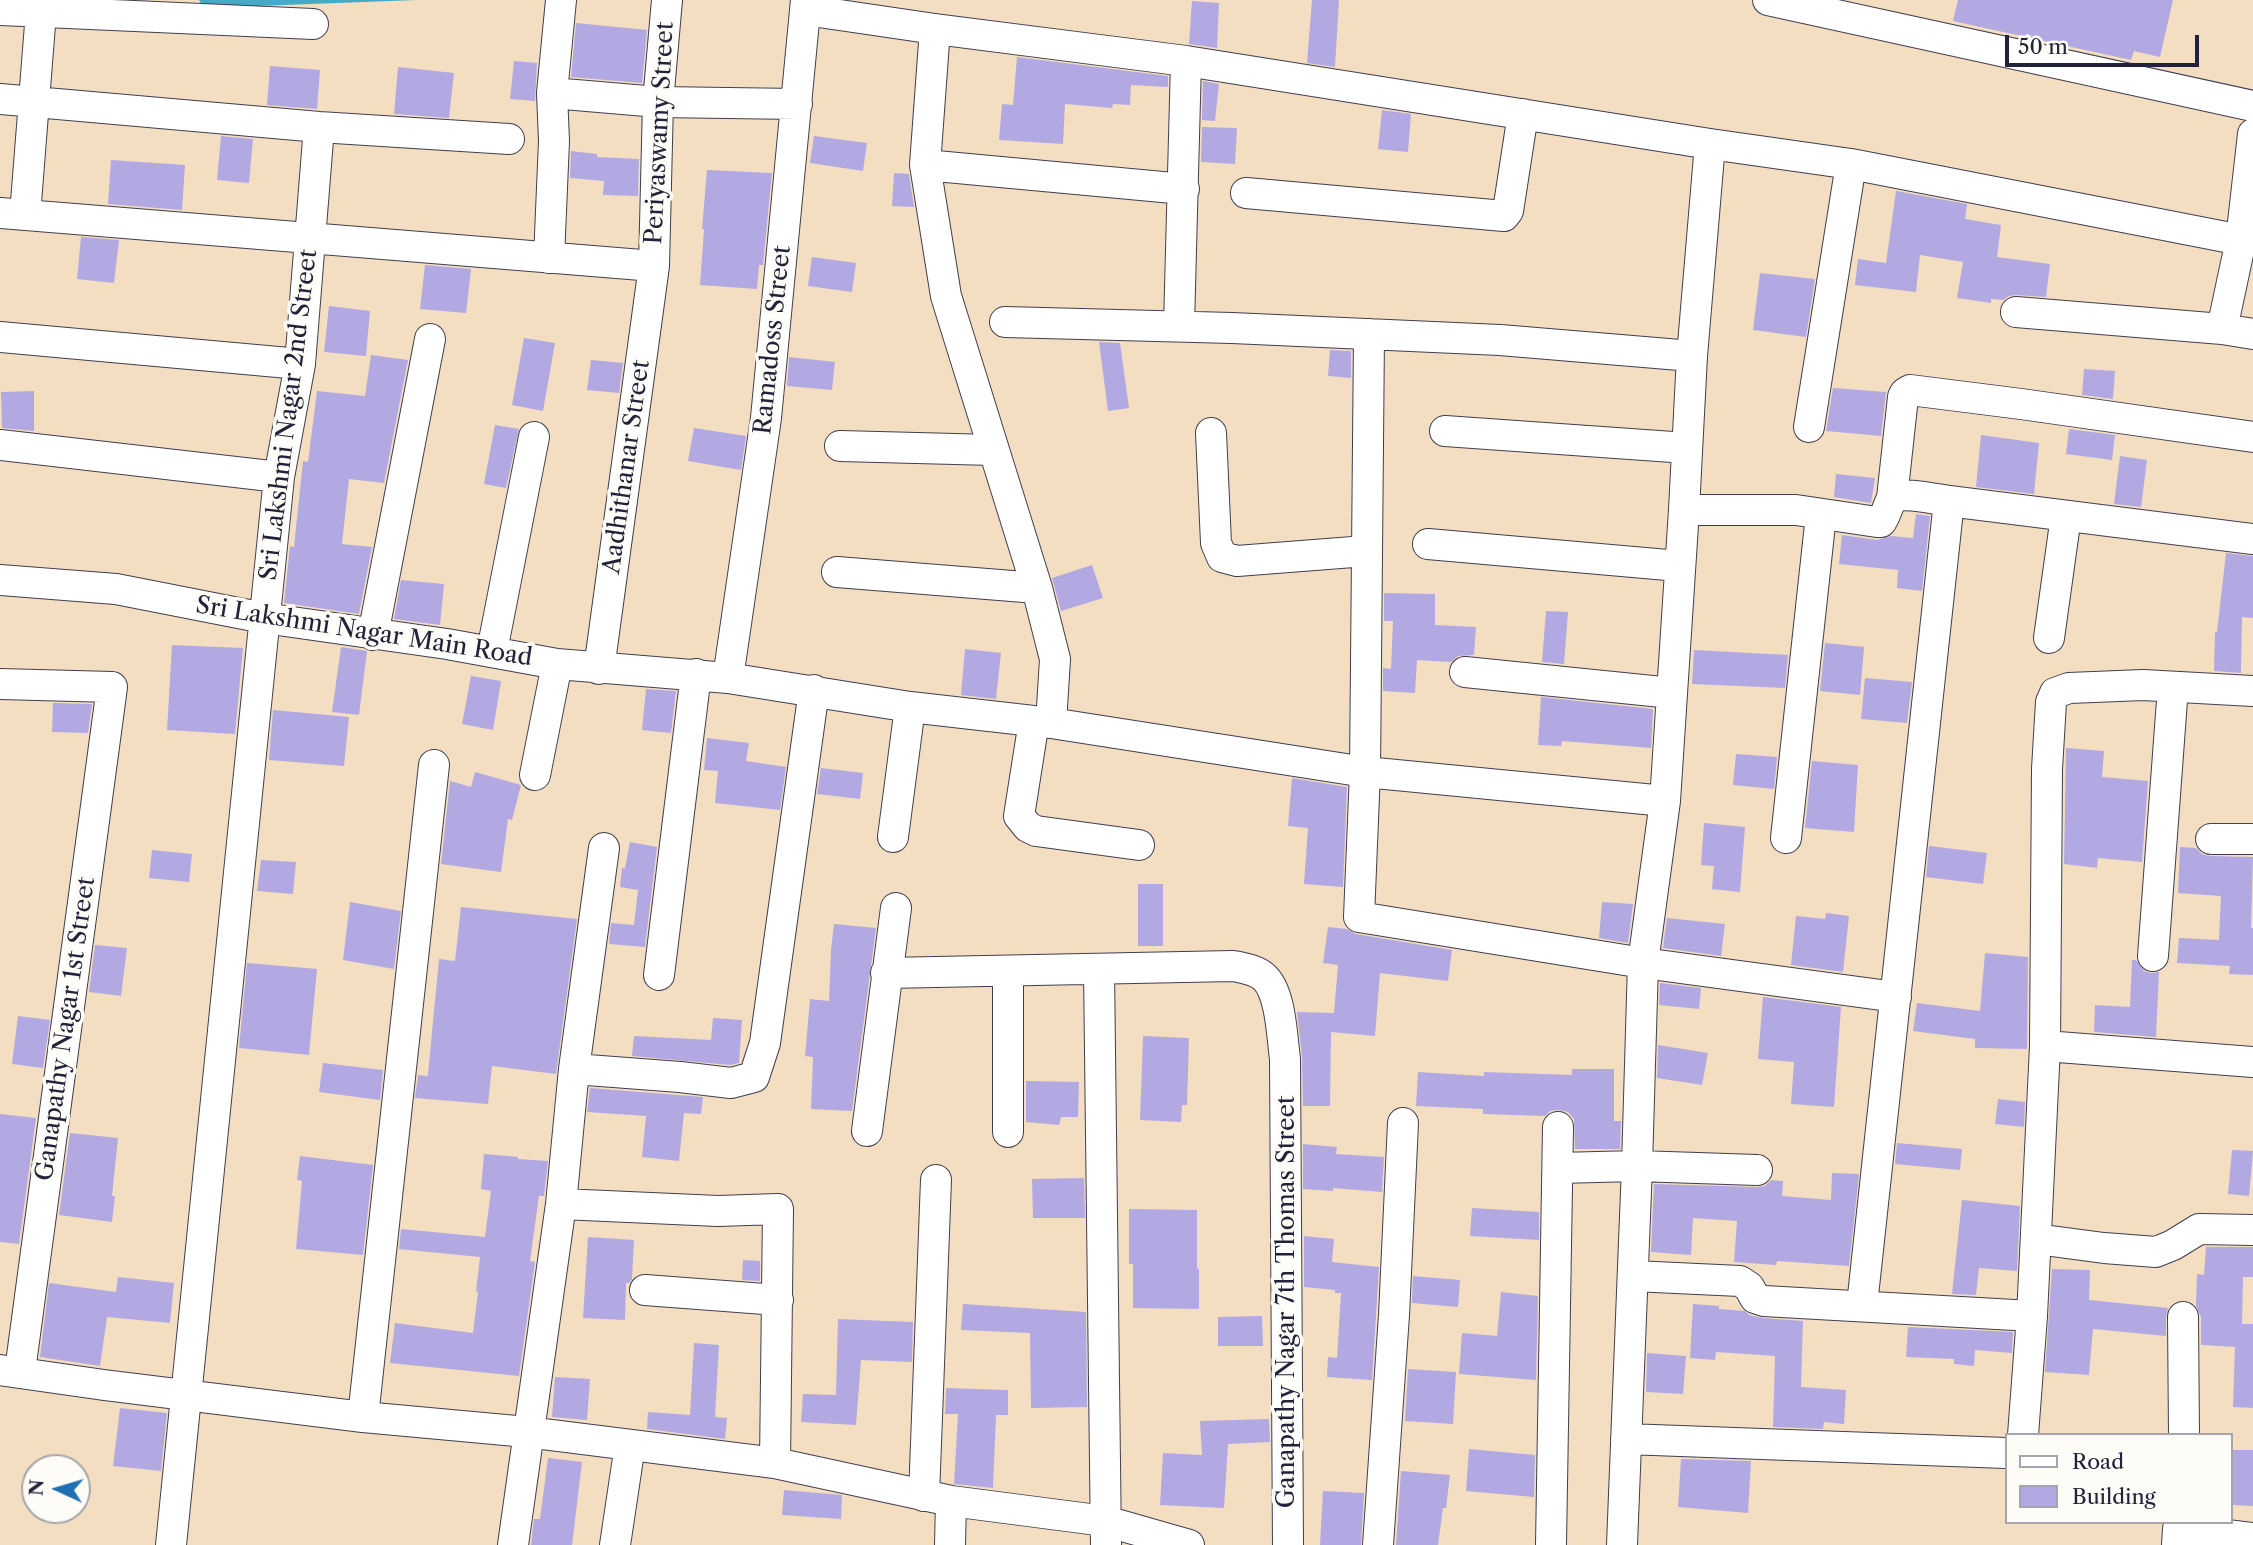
<!DOCTYPE html>
<html>
<head>
<meta charset="utf-8">
<style>
  body { margin:0 }
  #map { position:relative; width:2253px; height:1545px; overflow:hidden; background:#f3dec2; font-family:"Libre Caslon Text",serif }
  canvas { display:block }
  .legend { position:absolute; left:2005px; top:1433px; width:228px; height:91px; box-sizing:border-box; background:#fdfcf7; border:2px solid #a5a5ac; margin:0; padding:9px 12px; list-style:none; font-size:21px; color:#22223b }
  .legend li { display:flex; align-items:center; gap:14px; height:35px }
  .legend b { width:35px; border:2px solid #a5a5ac }
  .north { position:absolute; left:21px; top:1454px; width:70px; height:70px; box-sizing:border-box; background:#fdfcf7; border:2px solid #a5a5ac; border-radius:50%; rotate:274deg; font-size:19px; font-weight:700; line-height:28px; text-align:center; color:#22223b }
  .north::after { content:''; display:block; margin:auto; width:24px; height:32px; background:#1f6fb2; clip-path:polygon(50% 0,100% 100%,50% 72%,0 100%) }
  .scale { position:absolute; left:2005px; top:35px; width:194px; height:32px; box-sizing:border-box; border:4px solid #22223b; border-top:0; padding-left:9px; font-size:21px; line-height:24px; white-space:nowrap; color:#22223b; -webkit-text-stroke:5px #fdfcf7; paint-order:stroke }
</style>
</head>
<body>
<div id="map">
<canvas width="2253" height="1545"></canvas>
<ul class="legend">
<li><b style="height:9px;background:#fff"></b>Road</li>
<li><b style="height:19px;background:#b3a9e2"></b>Building</li>
</ul>
<div class="north">N</div>
<div class="scale">50 m</div>
</div>
<script>
const g = document.querySelector('canvas').getContext('2d');
g.lineJoin = 'round';
function fillPath(path, color) {
  g.fillStyle = color;
  g.fill(path, 'evenodd');
}
function strokePath(path, color, width, dash) {
  g.strokeStyle = color;
  g.lineWidth = width;
  g.lineCap = dash ? 'butt' : 'round';
  g.setLineDash(dash || []);
  g.stroke(path);
}
function drawText(font, color, halo, rows, align = 'center') {
  g.font = font + ' "Libre Caslon Text",serif';
  g.lineWidth = 7;
  g.setLineDash([]);
  g.textBaseline = 'middle';
  g.strokeStyle = halo;
  g.fillStyle = color;
  for (const [text, x, y, turn = 0] of rows) {
    g.save();
    g.translate(x, y);
    g.rotate((+turn || 0) * Math.PI / 180);
    g.textAlign = isNaN(turn) ? turn : align;
    if (halo) g.strokeText(text, 0, 0);
    g.fillText(text, 0, 0);
    g.restore();
  }
}
const water = new Path2D(`
  M199,0h218l-213,8z`);
const building = new Path2D(`
  M1312,0h27l-4,67 -28,-4z
  M1958,0h215l-13,57 -26,-6 -3,9 -178,-39z
  M1192,1l27,2 -2,45 -28,-4z
  M576,23l71,7 -5,53 -71,-6z
  M1017,57l151,19v11l-37,-2 -1,20 -17,-1 -1,4 -47,-4 -2,40 -64,-4 3,-36 11,1z
  M514,61l23,2 -2,38 -25,-2z
  M270,66l50,4 -3,39 -50,-4z
  M398,67l56,6 -5,45 -55,-4z
  M1203,81l16,3 -4,37 -13,-1z
  M1382,110l29,4 -3,38 -30,-3z
  M1202,127l35,1 -2,36 -34,-2z
  M221,136l32,3 -4,44 -32,-3z
  M814,136l53,7 -4,28 -53,-8z
  M571,151l26,3v3l42,2 -1,37 -35,-1 1,-14 -34,-3z
  M111,160l74,5 -3,45 -74,-6z
  M707,170l65,3 -9,92h-4l-2,24 -57,-4 4,-56h-2z
  M894,173l15,1 5,33 -22,-1z
  M1896,191l71,13 -2,15 36,6 -4,32 53,7 -4,33 -29,-2 -8,1 -6,4 -12,-1v4l-34,-5 6,-36 -43,-7 -4,37 -61,-7 3,-26 28,4z
  M81,237l38,3 -5,43 -37,-4z
  M812,257l44,6 -4,29 -44,-6z
  M425,265l46,4 -5,44 -46,-4z
  M1760,273l55,6 -9,58 -53,-7z
  M329,306l41,5 -4,45 -42,-4z
  M524,338l31,5 -12,68 -31,-6z
  M1099,342l21,1 9,65 -21,3z
  M1330,350l21,1v27l-23,-2z
  M371,355l37,5 -24,123 -35,-4 -7,65 30,3 -13,67 -75,-11 6,-57 4,1 9,-86 5,1 9,-71 48,5z
  M789,357l46,5 -3,28 -45,-4z
  M591,360l32,3 -4,30 -32,-3z
  M2084,369l31,2 -2,28 -31,-4z
  M1833,388l53,4 -5,44 -55,-5z
  M34,391v40l-32,-3 -1,-36z
  M495,425l24,4 -13,59 -22,-4z
  M694,428l52,8 -5,34 -53,-9z
  M2069,429l46,6 -3,25 -46,-6z
  M1981,435l58,8 -5,51 -58,-7z
  M2120,456l27,4 -6,47 -27,-3z
  M1836,474l39,4 -4,25 -37,-6z
  M1916,514l14,2 -8,75 -25,-3 1,-18 -59,-6 3,-29 35,5 14,-4 22,2z
  M2226,553l27,3v62l-11,-1 -1,56 -27,-2 1,-39h2z
  M1092,565l11,33 -42,13 -9,-33z
  M401,580l43,4 -4,41 -46,-6z
  M1384,593l51,1v31l41,2 -2,28 -16,1 -7,6 -34,-2 -2,33 -32,-2v-23l8,1 2,-48h-9z
  M1546,611l22,1 -4,52 -22,-2z
  M1825,643l39,4 -4,48 -40,-4z
  M172,645l71,3 -8,86 -68,-4z
  M341,647l26,4 -8,64 -27,-3z
  M965,649l36,4 -5,46 -35,-4z
  M1694,650l94,5 -3,33 -93,-4z
  M471,676l30,5 -8,49 -31,-6z
  M1865,678l47,4 -5,41 -46,-4z
  M646,689l30,2 -5,42 -29,-3z
  M1541,697l112,12 -2,39 -89,-7 -1,5 -23,-1z
  M53,703l39,1 -4,29 -36,-1z
  M273,710l76,7 -5,49 -75,-6z
  M707,738l42,5 -3,18 40,6 -6,43 -65,-7 3,-32 -14,-1z
  M2066,748l38,3 -2,26 46,4 -6,81 -44,-4 -1,10 -33,-4z
  M1736,754l41,3 -3,32 -41,-4z
  M1812,761l46,4 -4,67 -49,-4z
  M821,768l42,5 -3,26 -43,-5z
  M475,772l46,13 -9,35 -4,-1 -7,53 -60,-8 9,-83 21,6z
  M1292,778l55,9 -4,100 -39,-3 4,-56 -20,-2z
  M1704,823l41,4 -5,65 -28,-3 2,-23 -13,-1z
  M630,842l27,5 -12,100 -36,-3 2,-21 23,2 4,-35 -18,-3 2,-19h3z
  M1929,846l58,7 -4,31 -57,-7z
  M2180,847l16,1 6,6 8,2 43,1 -2,71h2v47l-24,-1 1,-8 -53,-3 2,-25 40,2 2,-44 -43,-3z
  M152,850l40,4 -3,28 -40,-4z
  M261,860l35,2 -3,32 -36,-3z
  M1138,884h25v62h-25z
  M350,902l51,9 -7,58 -51,-9z
  M1602,902l31,2 -5,39 -29,-5z
  M461,907l116,12 -21,155 -64,-8 -4,38 -73,-6 3,-23 10,1v-2l11,-115 16,2z
  M1826,913l23,3 -6,56 -52,-7 5,-49 29,3z
  M1667,918l58,6 -4,32 -58,-8z
  M834,924l42,4 -24,183 -41,-2 2,-52 -8,-1 5,-57 19,2 2,-51z
  M1328,927l19,2 9,5 96,16 -4,31 -68,-8 -5,63 -44,-4 -1,74h-27l-1,-49 -5,-45 37,1 4,-48 -15,-2z
  M95,945l32,3 -6,48 -32,-4z
  M1985,953l43,4 -1,92 -52,-1v-9l-62,-8 4,-28 63,8z
  M2132,960h4l8,11 7,2 8,-1 -3,65 -62,-5 1,-27 35,2z
  M247,963l70,6 -8,86 -70,-7z
  M1660,983l41,5 -2,21 -40,-4z
  M1763,997l78,10 -7,100 -43,-3 3,-42 -36,-3z
  M18,1016l32,4 -7,48 -31,-4z
  M713,1018l29,2 -3,43 -9,2 -98,-9 2,-20 77,4z
  M1143,1036l46,2 -2,67h-5l-1,17 -41,-2z
  M1658,1045l50,8 -6,32 -45,-7z
  M323,1063l60,7 -3,30 -61,-8z
  M1572,1069h42v52h7l-1,28h-45l-1,-30 -6,-7 -9,-2 -9,1 -5,5 -62,-2v-5l-67,-3 2,-34 66,4v-4l88,3z
  M1026,1081l53,1 -1,35h-17l-2,8 -33,-3z
  M590,1088l113,9 -2,17 -17,-1 -5,48 -37,-4 4,-41 -59,-4z
  M1998,1099l27,3 -1,25 -29,-3z
  M0,1114l36,4 -17,126 -19,-2z
  M70,1133l48,5 -6,58h3l-3,26 -53,-7z
  M1897,1143l65,6 -2,21 -65,-6z
  M1303,1144l34,3 -1,7 48,3 -2,35 -49,-4v3l-30,-2z
  M2232,1150l21,1 -4,45 -21,-2z
  M484,1154l34,3v2l30,2 -4,35h-5l-9,65 5,1 -16,114 -129,-13 5,-40 78,10 5,-41 -2,-1 4,-34 -81,-8 2,-20 84,8 6,-46 -10,-2z
  M300,1156l73,9 -10,90 -67,-6 6,-68 -5,-1z
  M1832,1173l27,1 -10,92 -72,-5 -1,4 -42,-3 3,-41 -44,-3 -2,37 -40,-3 3,-68 102,3 9,-1 6,-6 12,1 -1,15 49,4z
  M1084,1178l1,40h-52l-1,-39z
  M1962,1200l58,6 -3,65 -38,-3 -3,27 -24,-1z
  M1472,1208l67,4v28l-69,-4z
  M1129,1209l68,1v59h2v40l-66,-1v-44h-4z
  M1304,1236l30,3 -2,23 47,5 -7,113 -45,-3 1,-20 9,1 4,-65h-6v-3l-31,-3z
  M588,1237l46,3 -2,39 -3,4h-3l-1,37 -42,-2z
  M2206,1247h47v30h-10l-1,47h11v84l-20,-1 2,-60 -34,-2v-28l-5,-11 1,-32 7,1z
  M743,1260l17,1v20l-18,-1z
  M2052,1269l38,1 -1,30 79,8 -2,9v19l-73,-7 -4,46 -44,-3z
  M1413,1276l47,4 -2,27 -46,-4z
  M118,1277l56,6 -4,40 -63,-6 -7,49 -60,-9 9,-74 67,9z
  M1501,1292l37,4 -2,84 -77,-6 3,-41 35,3z
  M963,1304l123,8 1,95 -56,1 -1,-75 -69,-3z
  M1693,1304l26,2v3l26,2 4,4 14,3 40,3 -2,66 45,3 -2,34 -20,-2 -1,7 -50,-2 2,-71 -59,-4 -1,8 -25,-2z
  M1262,1316l1,30h-45v-29z
  M838,1319l75,3 -1,40 -51,-2 -5,65 -55,-3 2,-28 33,1z
  M1908,1327l105,5 -1,21 -37,-3 -1,16 -20,-2v-5l-48,-2z
  M694,1343l25,2 -4,72 12,1 -2,21 -78,-10 1,-17 42,3z
  M1647,1353l39,3 -3,38 -37,-2z
  M1408,1369l48,3 -3,52 -48,-3z
  M555,1377l35,2 -3,41 -35,-3z
  M946,1388l62,2v25h-12l-3,73 -39,-4 4,-70h-13z
  M120,1408l47,5 -6,58 -48,-5z
  M1269,1419l1,23 -42,2 -4,64 -64,-3 3,-52 39,2 -2,-34z
  M1469,1449l66,6 -1,42 -68,-6z
  M2230,1450h23v56l-23,-1z
  M548,1458l34,4 -10,83h-41l3,-26h6z
  M1681,1459l70,2 -3,52 -70,-6z
  M1401,1471l49,4 -4,33h-3l-5,37h-42z
  M784,1490l58,5 -1,24 -59,-4z
  M1323,1491l41,2 -3,52h-41z`);
const minor = new Path2D(`
  M1768,0l485,106
  M0,10l313,14
  M805,10l130,19 251,32 524,83 141,20 390,76
  M935,29l-10,136 21,131 91,292 18,71 -4,64
  M552,93l106,9 139,2
  M0,99l319,28 190,12
  M925,165l259,24
  M1246,193l258,23 4,-5 15,-97
  M0,213l654,53
  M25,215l16,-203
  M549,258l5,-117 -2,-48 9,-93
  M2016,312l206,17 31,5
  M1005,322l227,6 268,12 192,16
  M1179,326l7,-265
  M2222,329l19,-89 12,-106
  M1369,334l-4,438 -6,145 284,46 253,34
  M0,337l300,27
  M1809,427l42,-263
  M1445,431l242,17
  M1211,433l5,110 6,14 15,4 129,-10
  M0,445l279,32
  M840,446l153,4
  M1892,498l11,-101 2,-4 5,-3 111,14 232,33
  M1684,510h112l81,12h4c5,-6 8,-21 12,-24 8,-7 46,2 56,3
  M1428,544l251,22
  M837,572l200,16
  M0,580l116,9 148,29 183,26 110,20 171,14 182,29 141,16 314,49 300,29
  M373,635l57,-296
  M2049,638l17,-122
  M492,651l42,-214
  M599,669l55,-403 4,-164 9,-102
  M1465,672l207,21
  M728,678l38,-260 40,-418
  M0,684l112,3 -92,684
  M1034,721l-15,95 9,11 8,4 103,14
  M535,775l22,-111
  M893,837l17,-130
  M1786,838l35,-323
  M2211,839h42
  M2153,956l20,-269
  M1099,969l7,576
  M886,973l347,-7c11,2 24,4 32,12 16,16 17,59 20,81l3,486
  M659,975l37,-301
  M2045,1046l208,16
  M574,1069l106,8 51,6 23,-6 11,-34 49,-353
  M867,1131l29,-223
  M1008,1132v-161
  M1558,1168l79,-2 120,4
  M561,1204l157,7 60,-2 -3,254
  M2036,1239l68,9 52,4 17,-7 26,-16 54,1
  M1633,1276l107,5 9,6 6,11 9,3 268,15
  M645,1290l133,10
  M1862,1305l87,-804 304,38
  M2183,1317l1,118
  M0,1370l104,15 259,32 164,15 248,31 176,38 154,20 84,24
  M363,1417l71,-652
  M2023,1435l9,-119 13,-270 2,-277 4,-67 4,-9 14,-5 74,-3 110,6
  M1626,1439l380,14
  M924,1496l12,-316
  M171,1545l108,-1068 21,-113 19,-237
  M513,1545l48,-341 13,-135 30,-221
  M615,1545l15,-100
  M950,1545l1,-44
  M1378,1545l16,-230 9,-192
  M1551,1545l7,-418
  M1622,1545l15,-379 6,-203 22,-162 19,-291 8,-154 18,-212
  M2177,1545l1,-16 75,9`);
const streetNames = [
  ["Periyaswamy Street",660,133,-87],
  ["Ramadoss Street",773,340,-84],
  ["Sri Lakshmi Nagar 2nd Street",289,415,-83],
  ["Aadhithanar Street",627,467,-82],
  ["Sri Lakshmi Nagar Main Road",364,632,9],
  ["Ganapathy Nagar 1st Street",66,1029,-82],
  ["Ganapathy Nagar 7th Thomas Street",1287,1302,-90]
];
fillPath(water, '#45aac5');
fillPath(building, '#b3a9e2');
strokePath(minor, '#413e4f', 32);
strokePath(minor, '#fff', 30);
drawText('24px', '#22223b', '#fdfcf7', streetNames);
</script>
</body>
</html>
